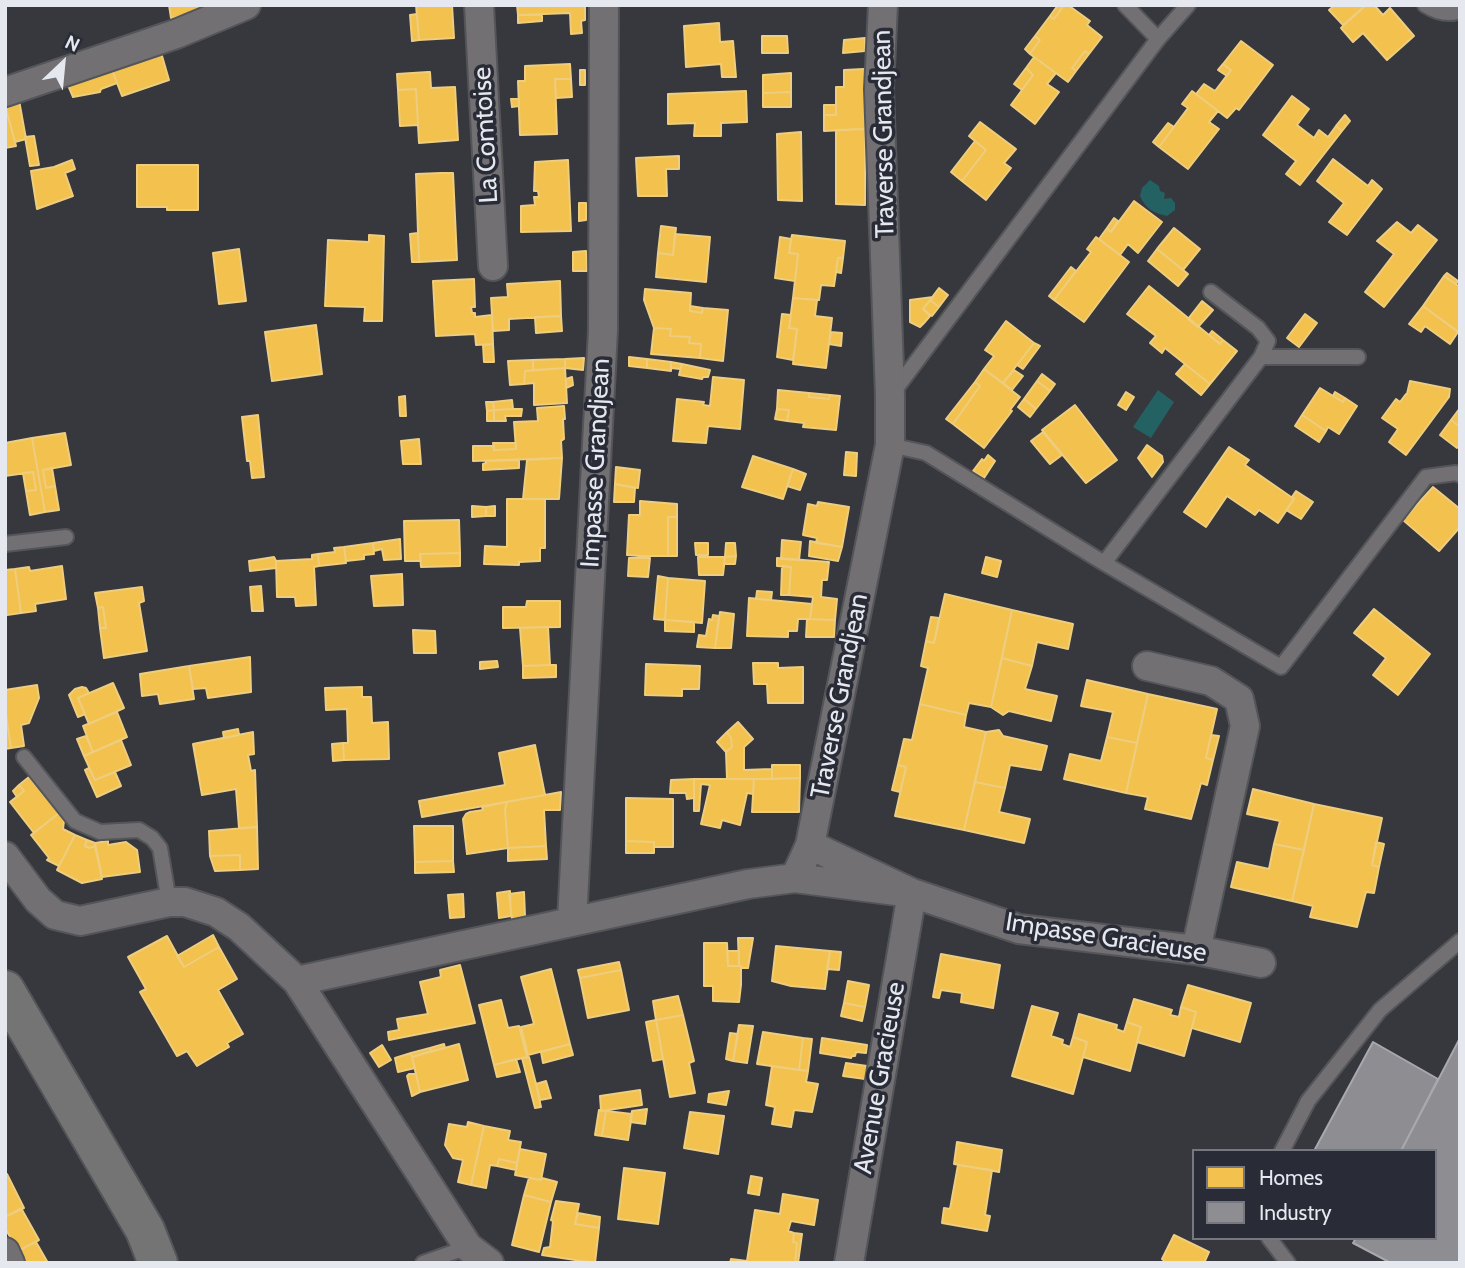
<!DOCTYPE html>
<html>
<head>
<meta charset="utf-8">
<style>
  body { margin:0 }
  #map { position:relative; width:1465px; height:1268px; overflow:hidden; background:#36383e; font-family:Cabin,sans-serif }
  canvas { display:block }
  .frame { position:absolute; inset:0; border:7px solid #e6e8ef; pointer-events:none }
  .legend { position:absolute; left:1192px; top:1149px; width:245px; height:91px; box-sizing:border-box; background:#292c37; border:2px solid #757781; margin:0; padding:9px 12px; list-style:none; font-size:21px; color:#e6e8ef }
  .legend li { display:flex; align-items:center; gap:14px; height:35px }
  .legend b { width:35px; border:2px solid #757781 }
  .north { position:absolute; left:28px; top:28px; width:70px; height:70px; -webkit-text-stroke:5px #292c37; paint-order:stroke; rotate:26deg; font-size:19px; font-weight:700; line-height:28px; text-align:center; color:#e6e8ef }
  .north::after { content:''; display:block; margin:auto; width:24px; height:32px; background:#e6e8ef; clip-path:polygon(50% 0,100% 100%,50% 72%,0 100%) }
</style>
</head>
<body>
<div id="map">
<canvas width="1465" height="1268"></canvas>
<div class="frame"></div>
<ul class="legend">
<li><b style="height:19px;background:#f2c14e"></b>Homes</li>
<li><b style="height:19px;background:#8d8d92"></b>Industry</li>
</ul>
<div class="north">N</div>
</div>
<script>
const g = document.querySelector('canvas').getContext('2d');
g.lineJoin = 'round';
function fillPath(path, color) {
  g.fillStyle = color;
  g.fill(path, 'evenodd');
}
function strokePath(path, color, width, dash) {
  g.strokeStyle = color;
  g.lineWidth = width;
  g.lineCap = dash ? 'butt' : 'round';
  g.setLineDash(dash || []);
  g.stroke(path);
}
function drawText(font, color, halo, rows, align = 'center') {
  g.font = font + ' Cabin,sans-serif';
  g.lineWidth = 7;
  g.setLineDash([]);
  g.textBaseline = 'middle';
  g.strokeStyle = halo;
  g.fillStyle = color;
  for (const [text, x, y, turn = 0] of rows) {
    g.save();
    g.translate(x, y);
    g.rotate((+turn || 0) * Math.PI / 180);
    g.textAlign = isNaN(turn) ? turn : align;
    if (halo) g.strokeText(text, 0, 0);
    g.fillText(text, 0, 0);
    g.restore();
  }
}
const water = new Path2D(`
  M1150,180l9,6 1,5 5,2 -1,6 7,-1 4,5v7l-8,6c-14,-3 -21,-7 -27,-20l2,-8z
  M1158,390l16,12 -23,36 -18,-11z`);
const homes = new Path2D(`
  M169,5h44l1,5 -43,8z
  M416,5h36l2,33 -35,2z
  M517,5h68v15l-4,1 1,12 -11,1 -1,-21 -52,2z
  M1058,5h6l-10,14 -4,-3z
  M1064,5h4l22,16 -3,4 15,12 -13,17 -4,-3 -13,17 4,3 -8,11 -38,-28 10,-14 -5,-4 15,-20 4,3z
  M1335,5h31l-23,20 -14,-15z
  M1366,5h8l9,10 7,-7 24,28 -27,24 -24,-27 -10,9 -12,-14z
  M417,14l2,26 -7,1 -2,-26z
  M518,15h24v6l-24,2z
  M719,23l1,19 13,-1 3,36h-14l-1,-13 -35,3 -2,-41z
  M762,36h25l1,17h-26z
  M1035,36l5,4 -10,14 -5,-5z
  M865,38v13l-22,2 1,-13z
  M1241,41l32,24 -34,45 -3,-2 -9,10 -31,-24 8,-10 11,7 16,-21 -8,-6z
  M160,49l9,31 -47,16 -13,-34z
  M1085,51l4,3 -13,17 -4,-3z
  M1034,57l22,16 -9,11 12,8 -24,32 -24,-19 22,-30 -7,-7z
  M109,62l8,21 -16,6 -1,3 -27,5 -8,-19z
  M570,64l1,15h-16l2,55 -37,1 -2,-54h7v-15z
  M1223,64l8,6 -4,6 -9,-6z
  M1026,68l7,7 -11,15 -8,-6z
  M864,69l1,60 -41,2v-16h12v-28h8v-17z
  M580,70h5v15h-5z
  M428,72h2l1,16 24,-1 3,53 -39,3 -3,-54 -18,1 -1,-16z
  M791,73v19l-28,1v-18z
  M555,79h16l1,18 -16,1z
  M416,89l2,36 -18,1 -2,-36z
  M746,91l1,31 -26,1v13h-27l1,-13 -27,1v-30z
  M1192,91l26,20 -9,11 10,7 -31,40 -29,-22 29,-39 -6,-4z
  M791,92v15h-28v-14z
  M1292,96l17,13 -12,16 17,13 5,-8 9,7 8,-11 6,5 -42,54 -14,-11 10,-13 -33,-26z
  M511,99h8v7l-7,1z
  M19,100l7,39 -11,3 -10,-37z
  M5,105l11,41 -11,2z
  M824,105h12v10h-12z
  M1345,115l5,6 -8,10 -6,-5z
  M980,122l36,27 -12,14 7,5 -25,32 -24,-19 24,-31 -17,-14z
  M1168,123l6,4 -15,20 -6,-5z
  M865,129v76l-29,-1v-74z
  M801,132l1,69 -24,-1 -1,-66z
  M34,136l5,29 -9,1 -5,-29z
  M975,141l11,9 -24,31 -11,-9z
  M679,156v13h-13l1,27h-29l-2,-38z
  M1333,159l35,27 4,-6 10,9 -35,46 -18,-13 15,-19 -27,-22z
  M72,160l3,9 -10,4 8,23 -36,13 -6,-38 23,-4z
  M568,160l3,71 -50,1v-26l14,-1 -1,-8h5l-1,-6h-4l1,-29z
  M137,165h61v45h-31v-3h-30z
  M441,173h12l4,87 -38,2 -3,-88z
  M1134,201l28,21 -24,31 -10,-9 -8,11 -21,-16 8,-11 4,4z
  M579,203h7v17l-7,1z
  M1114,218l4,3 -7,11 -4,-4z
  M1397,222l14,11 7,-8 19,15 -53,67 -19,-15 29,-38 -17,-13z
  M661,226l15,2 -3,27 -15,-2z
  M1174,228l26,21 -17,21 -26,-21z
  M418,233l1,29h-7l-2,-28z
  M675,234l35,3 -4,45 -50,-5 2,-24 15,2z
  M369,235l15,1 -2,85h-18l1,-14 -40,-1 3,-66 41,2z
  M792,235l53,6 -2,17h-5l-4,28 -13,-1 -2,15 -26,-2 5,-44 -9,-1z
  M780,237l11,2 -2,14 9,1 -3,27 -20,-3z
  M1096,237l33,25 -45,60 -30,-22 37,-48 -4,-3z
  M239,249l7,52 -27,3 -6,-51z
  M1157,249l31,25 -10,12 -30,-25z
  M586,251l1,20h-14v-19z
  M838,258h5l-2,15 -5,-1z
  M1071,267l5,4 -22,29 -5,-4z
  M1447,273l11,8 -2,3 -12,-8z
  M1444,276l16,11v46l-37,-27z
  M474,279l1,28h-4l1,6h3v4l17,-2 1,29 -17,1 -1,-11 -39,2 -3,-55z
  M560,281l1,35 -52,3v11l-16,1 -2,-33 17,-1 -1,-13z
  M1149,286l71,58 3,-4 14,11 -27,33 -45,-36 -3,5 -12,-10 6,-7 -29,-22z
  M939,288l9,7 -9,12 -9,-7z
  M645,289l46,4 -1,18 12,2 1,-5 25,2 -5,51 -23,-3 1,-14 -12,-1 1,-6 -20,-1 1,-7 -17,-1 -10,-28z
  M933,297l-10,12 7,7 -6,7 -4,4 -10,-5v-22z
  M793,298l24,2 -2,16 17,2 -6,50 -33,-4 4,-35 -8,-1z
  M930,300l9,7 -7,9 -9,-7z
  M1202,301l11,9 -15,17 -10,-8z
  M690,306l13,2 -1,5 -12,-2z
  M1423,306l35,26 -8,12 -25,-18 -4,6 -12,-8z
  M782,314l9,1 -2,13 8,1 -4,31 -16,-3z
  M1305,314l12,9 -18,24 -12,-9z
  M561,316l1,15 -26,2 -1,-16z
  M1006,321l28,22 -31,40 -19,-14 10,-13 -9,-6z
  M316,325l6,49 -50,7 -7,-49z
  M654,328l17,1 -1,7 20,1 -1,6 12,1 -1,14 -49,-4z
  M1212,331l11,9 -3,4 -11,-9z
  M831,332l11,1 -1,13 -12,-2z
  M1034,343l6,3 -17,23 -6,-4z
  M493,344l1,18h-10l-1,-17z
  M629,357l18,2v9l-18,-2z
  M584,358l-1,12 -18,-2v-9z
  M565,359v9l-32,2v-10z
  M647,359l24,3v9l-24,-3z
  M533,360v10l-8,1 -1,13 -14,1 -2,-24z
  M671,362l11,2 -2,5 -9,-1z
  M682,364l28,6 -2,7h-5l-1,2 -23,-4z
  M1185,364l25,20 -9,11 -25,-21z
  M565,368l2,35 -33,2v-22l-10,1 1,-13z
  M984,369l36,28 -10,13 2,1 -28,37 -31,-24 27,-38 -5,-4z
  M1014,370l9,6 -11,14 -9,-7z
  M1042,374l13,10 -5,7 -13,-10z
  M572,377l1,8 -7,3v-9z
  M713,377l31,3 -4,49 -32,-3 -2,17 -33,-2 4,-42 27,3 -1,3 7,1z
  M1037,381l13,10 -14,18 -12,-10z
  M1410,381l40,8 -1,8 -43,58 -17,-13 9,-13 -16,-11 14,-19 4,3 6,-8h1z
  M975,382l5,4 -27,38 -7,-5z
  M1320,388l23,14 2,-4 12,8 -18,28 -11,-7 -2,4 -24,-16z
  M778,390l31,3v4l20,2 1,-4 10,1 -4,34 -33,-3 1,-4 -17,-2 2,-11 -12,-1z
  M1126,392l8,5 -8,13 -8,-5z
  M1335,392l10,6 -2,4 -10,-6z
  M809,393l21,2 -1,4 -20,-2z
  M405,396l1,20h-6l-1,-19z
  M1024,399l12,10 -6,8 -12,-10z
  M512,400l1,9 -19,1 -1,-8z
  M486,402h7l1,8 -7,1z
  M1075,405l42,55 -31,23 -44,-53z
  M564,406l1,13h-2l1,20 -3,2 1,17 -89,3v-15h21v4l22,-1 -2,-27 24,-1 -1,-13z
  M1460,408v19l-9,-7z
  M513,409h9l-1,7h-16l1,5h-12v-11z
  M777,409l12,1 -2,11 -12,-2z
  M494,410v11h-7v-10z
  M258,415l6,62 -12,1 -2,-17h-3l-5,-44z
  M1302,415l24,16 -7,11 -24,-16z
  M1451,420l9,7v17l-3,4 -17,-13z
  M1043,432l19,23 -12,9 -19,-23z
  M65,433l6,32 -28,5 3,18 9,-2 4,24 -14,2 -13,-74z
  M32,438l13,74 -15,3 -4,-24 10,-1 -3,-18 -28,4v-33z
  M419,439l2,25h-18l-2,-23z
  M493,443h23v6l-22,1z
  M1147,445l15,11 1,6 -11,15 -14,-19z
  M1229,447l20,13 -4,5 49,34 -16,24 -19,-13 -4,5 -28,-19 -21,31 -22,-15z
  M846,452l11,1 -1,23 -12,-1z
  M988,455l7,6 -11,17 -11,-7 9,-12 2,2z
  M753,456l40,13 -10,30 -41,-12z
  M562,458l-3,41h-36l4,-39z
  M519,460v8l-36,2v-6l3,-1v-2z
  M616,467l24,3 -2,18 -23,-4z
  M52,468l3,18 -9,2 -3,-18z
  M793,469l13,5 -6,16 -13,-4z
  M33,472l3,18 -10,1 -3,-18z
  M615,484l20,4 -1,14h-20z
  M1433,487l27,22v18l-21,24 -36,-31z
  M1296,491l17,11 -12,17 -15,-9 8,-11 -2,-2z
  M507,499h38v49h-5v13l-21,1v3l-35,-1 1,-18 22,1z
  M640,501l37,3v13h-9v39h-29l-12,-1 2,-40h11z
  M818,502l31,5 -7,40 -26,-4 1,-5 -14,-3 5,-31 9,2z
  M472,506l14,1v9l-14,1z
  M495,506v10h-9v-9z
  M668,517h9v39h-9z
  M459,520l1,33 -40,1 1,7h-16l-1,-40z
  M400,539l1,20 -17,1 -2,-11 -8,2 -1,-8z
  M782,540l19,2 -2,18 -18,-1z
  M810,541l32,6 -4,14 -29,-5z
  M373,543l1,11 -10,1v4l-18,2 -2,-14z
  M695,543h13v12h-12z
  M726,543h9l1,13 -11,1z
  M344,547l2,16 -27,3 -1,-12 17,-2 -1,-4z
  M460,553v13l-39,1 -1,-13z
  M318,554l1,12 -5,1 2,38 -20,1 -1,-9h-18l-1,-36 36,-2v-4z
  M736,556l-1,8h-11l1,-7z
  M274,557l2,4v7l-26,3 -1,-10z
  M698,557h27l-2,18h-24z
  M986,557l15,4 -4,16 -15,-4z
  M629,558h21l-2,19 -20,-1z
  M777,558l52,4 -2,18h-5l-1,17 16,2 -2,21 -25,-1 3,-22 -24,-2 2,-28 -14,-1z
  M62,566l4,33 -31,5 1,7 -15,2 -6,-44 14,-2 1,4z
  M782,566l9,1 -2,28h-8z
  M15,569l6,44 -14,2 -2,-7v-38z
  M402,574l1,31 -29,1 -3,-30z
  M658,576l10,2 -3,42 -11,-1z
  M668,578l37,3 -3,42 -37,-3z
  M261,586l2,25h-11l-2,-24z
  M142,587l2,14 -5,2 8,48 -43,7 -4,-30h6l-3,-21 -5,1 -3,-15z
  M757,591l15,1 -1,8 -15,-1z
  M945,594l67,16 -21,97 -22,-4 -3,12 -46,-11 8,-36 -7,-2 5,-25 8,2z
  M749,598l63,6 -2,15h-12l-1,12h-9v6l-41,-1z
  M527,601h33v26l-57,1v-21h23z
  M103,607l3,21h-6l-2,-20z
  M1374,609l56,45 -32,41 -25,-20 13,-17 -32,-25z
  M1012,610l61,14 -5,25 -31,-7 -5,24 -30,-8z
  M720,612l14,2 -3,34h-16z
  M713,615l6,1 -4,32 -18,-1 2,-12 7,1 3,-17 3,1z
  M931,617l8,1 -5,25 -8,-2z
  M807,619l28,1 -1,17h-28z
  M665,620l29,2v10l-29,-1z
  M548,627l2,38 -27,1 -3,-38z
  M413,630l22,1 1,22h-22z
  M250,657l1,35 -43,6 -2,-10 -13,1 -4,-23z
  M1002,658l30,8 -7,23 32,7 -6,25 -42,-10 -6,4 -12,-8z
  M497,661l1,6 -18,2v-7z
  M753,663h25v5l25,-1v36h-35l-1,-19h-13z
  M646,664l54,2 -1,23h-17v7l-37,-1z
  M550,665h6v12l-33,1v-12z
  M189,666l5,33 -34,5 -2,-10 -16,2 -2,-22z
  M1087,680l61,14 -11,49 -30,-6 6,-25 -32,-6z
  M113,683l11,25 -35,16 -11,-26z
  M37,685l2,13 -10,25 -8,2 3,21 -13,2 -6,-40v-18z
  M82,687l4,1 3,5 -11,5 7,16 -7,3 -9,-22 6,-6z
  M362,687v10h9l1,26 16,-1 1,37 -45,1 -1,-17h5l-1,-34 -21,1 -1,-22z
  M1148,694l69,15 -11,49 7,2 -6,25 -6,-2 -10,36 -46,-10 3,-12 -22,-4z
  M920,704l46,11 -2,12 22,5 -22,98 -69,-14 11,-49 -8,-2 6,-26 8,1z
  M5,708l6,40 -6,1z
  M117,712l10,25 -34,15 -10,-26z
  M738,722l15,17 -9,8v23l28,-1v10h-45l-1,-27 6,-5 -1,-9 -4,-6z
  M238,729l1,6 -15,3 -1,-6z
  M999,730l4,6 44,10 -6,24 -31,-5 -5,23 -30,-6 11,-50z
  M253,732l1,22 -6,1 3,16 4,-1 2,57 -18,1 -3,-39 -34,6 -9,-51z
  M727,732l4,6 1,9 -6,5 -9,-10z
  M1211,735l8,1 -6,24 -7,-2z
  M86,736l7,16 -9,4 -7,-17z
  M1107,737l30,6 -11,50 -62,-14 6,-25 31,7z
  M121,740l10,25 -36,15 -11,-24z
  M343,743l1,17 -11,1 -1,-17z
  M535,745l10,50 -123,22 -3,-16 86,-16 -6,-32z
  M772,765h28v13l-28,1z
  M898,765l8,2 -6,25 -8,-2z
  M89,768l6,12 20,-8 6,14 -24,11 -12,-27z
  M29,777l30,36 -25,20 -24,-31 14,-11 -5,-6z
  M800,778l-1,34h-47l2,-33z
  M694,779v19l-7,1 -1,-6h-16l1,-13z
  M694,779h60l-1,15 -6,-1 -7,32 -18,-5 -2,8 -19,-4 9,-39 -9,-1 -2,27h-5z
  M975,782l30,6 -6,24 31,7 -6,24 -60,-13z
  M19,785l5,6 -7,6 -4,-6z
  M1253,789l61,15 -10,46 -30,-6 6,-23 -33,-7z
  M561,792l-1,18h-16l2,36 -38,2 -3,-38 2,-8z
  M626,798l47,1v48h-19v-5l-28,-1z
  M507,802l-2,8 3,38 -41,6 -4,-35 3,-5 4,-2 13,-2 -1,-3z
  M1314,804l68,14 -10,47 7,2 -5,26 -8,-1 -9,35 -47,-10 3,-11 -21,-5z
  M59,813l5,8 -1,8 12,6 -16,31 -12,-6 2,-2 -18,-23z
  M414,826h39v35l-38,1z
  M257,827l1,42 -18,1v-15l-30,1 -1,-25z
  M75,835l12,5 -2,6 4,2 6,-2 7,33 -20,4 -25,-13z
  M87,840l8,3v3l-6,2 -4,-2z
  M108,841v4l18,-3 11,8 3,22 -38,5 -7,-34z
  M626,841l28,1v11h-28z
  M1376,842l8,2 -5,23 -7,-2z
  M1274,844l30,6 -12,51 -61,-14 6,-25 32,7z
  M546,846l1,13 -39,2v-13z
  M240,855v15l-25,1 -5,-15z
  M453,861l1,11 -39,1v-11z
  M510,891l1,25 -12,2 -2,-25z
  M524,892l1,24 -13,3 -3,-25z
  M463,894l1,23 -14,1 -2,-23z
  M213,935l6,12 -35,20 -7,-11z
  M167,936l17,31 35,-20 18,32 -19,11 25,44 -16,9 2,4 -32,19 -10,-15 -10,5 -37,-64 6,-3 -18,-32z
  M738,938h15l-5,30h-7v-2h-2z
  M704,943h23l1,23h13v19l-2,17 -26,-1v-15h-9z
  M776,946l54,5 -5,38 -34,-3 -19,-5z
  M727,951h12v15h-11z
  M830,951l11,1 -2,18 -12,-1z
  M941,954l59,11 -7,43 -32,-6 1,-9 -21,-3 -2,8 -6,-1z
  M619,962l2,8 -41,8 -2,-8z
  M460,965l15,58 -86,17 -1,-8 11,-2 -2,-11 31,-5 -8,-32 21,-5 -1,-7z
  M551,969l19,75 -42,11 -7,-28 13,-3 -13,-47z
  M621,970l8,40 -41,8 -8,-40z
  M848,981l21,4 -4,22 -21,-4z
  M1188,985l63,18 -11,39 -48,-14 4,-16 -15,-5z
  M678,996l5,19 -27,5 -3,-19z
  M1134,999l38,11 -2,5 9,2 2,-10 15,5 -12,44 -47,-14 4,-15 -14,-5z
  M501,1000l7,28 11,-2 8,31 -33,8 -15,-60z
  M844,1003l21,4 -3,14 -21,-5z
  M1032,1006l26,7 -7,23 12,4 -1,4 8,3 3,-10 14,5 -14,52 -61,-18z
  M1079,1014l38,11 -1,4 8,3 3,-10 14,5 -11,44 -47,-14 4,-15 -14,-5z
  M683,1015l11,46 -5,2 6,30 -25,4 -14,-77z
  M656,1020l7,39 -10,2 -7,-39z
  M739,1025l14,1 -6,37 -14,-2z
  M763,1032l40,6 -4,32 -42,-6z
  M730,1033l8,1 -5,27 -7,-2z
  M803,1038l9,1 -4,32 -9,-1z
  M822,1038l45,7 -1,8 -10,-1 -1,4h-3l-1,2 -31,-5z
  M444,1044l1,4 -14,3 -1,-3z
  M459,1044l9,36 -48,12 -8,-35z
  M570,1044l3,11 -30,8 -2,-11z
  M382,1045l9,15 -12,7 -9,-14z
  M430,1048l1,3 -19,6 -1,-4z
  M411,1053l4,15 -17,4 -3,-14z
  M529,1057l7,27 5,23 -6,1 -13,-50z
  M516,1059l4,13 -23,5 -3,-12z
  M846,1063l21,3 -2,13 -22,-3z
  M772,1066l36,5 -2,11 12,2 -6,28 -18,-2 -3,17 -19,-3 3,-17 -9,-2z
  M409,1074h7l4,18 -8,4 -5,-20z
  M546,1081l5,17 -11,2 -4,-16z
  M640,1090l2,15 -41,6 -1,-15z
  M729,1091l-3,14 -18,-3 1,-8z
  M647,1109l-2,15 -15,-2 2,-11z
  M599,1110l2,1h5l-4,25 -7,-1z
  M606,1111l26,3 -4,26 -26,-4z
  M690,1112l34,4 -6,38 -34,-6z
  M468,1122l16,4 -13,59 -13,-3 5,-22 -10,-2 -8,-13 4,-21 18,3z
  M484,1126l26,5 -2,9 13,2 -4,21 -18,-4 -2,7 -7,-1 -4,23 -15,-3z
  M957,1142l45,8 -3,22 -45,-8z
  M520,1149l26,5 -5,26 -26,-5z
  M499,1159l18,4 -1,7 -19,-4z
  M958,1165l34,5 -7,45 5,1 -3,15 -45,-8 2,-15 6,1z
  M624,1168l41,5 -7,51 -40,-5z
  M7,1174l17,34 -19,9v-42z
  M751,1176l11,2 -3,17 -11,-2z
  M529,1178l12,2 1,-2 15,4 -6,20 -27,-7z
  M783,1194l35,6 -4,25 -23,-4 -3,10 6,2 -1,9 4,1 -2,20h-65l1,-4 16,2 8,-51 25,4z
  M524,1195l27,7 -12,50 -27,-7z
  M556,1201l23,3 -4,20 24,4 -4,35 -53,-8 2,-7 6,-1 3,-26 -2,-1z
  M21,1208l18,32 -21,11 -13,-23v-11z
  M578,1213l22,4 -1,11 -24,-4z
  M794,1233l8,1 -4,29h-3l2,-20 -4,-1z
  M1174,1235l35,17 -5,11h-37l-5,-4z
  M36,1242l12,21h-27l-6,-11z`);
const industry = new Path2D(`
  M1460,1038v225h-69l-38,-20 3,-5h79v-87h-34z
  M1373,1042l65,37 -37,72h-87z`);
const lane = new Path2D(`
  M1125,5l33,34
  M1425,5c11,7 22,11 35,6
  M1211,292l47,36 10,13 -7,16
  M892,394l266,-355 30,-34
  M890,445l36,8 178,110 157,-206h97
  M5,544l61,-7
  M1104,563l177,104 145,-190 30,-4 4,2
  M24,757l51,64 25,11 39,-2 13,8 8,10 9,54
  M1282,1151l26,-50 72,-91 80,-69
  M1269,1238l19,25
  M423,1263l45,-16`);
const street = new Path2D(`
  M479,5l14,261
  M5,92l171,-58 70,-29
  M1147,666l64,15 28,18 6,27 -49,224
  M810,845l102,48 107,36 177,21 65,13
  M5,856l33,44 17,15 25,6 89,-19h16l31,10 23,15 58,54 171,266 21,16
  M795,878l15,-33 80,-400v-49l-11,-307 4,-84
  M572,921l31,-591 1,-325
  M297,981l451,-97 47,-6 117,15
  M5,1252l5,11
  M849,1263l63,-370`);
const secondary = new Path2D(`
  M5,990l140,240 13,33`);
const streetNames = [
  ["Traverse Grandjean",884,134,-91],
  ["La Comtoise",486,135,-93],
  ["Impasse Grandjean",596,463,-87],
  ["Traverse Grandjean",840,696,-79],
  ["Impasse Gracieuse",1106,938,9],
  ["Avenue Gracieuse",880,1078,-80]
];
fillPath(water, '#246162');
fillPath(homes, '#f2c14e');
strokePath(homes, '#eecd7e', 2);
fillPath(industry, '#8d8d92');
strokePath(industry, '#a8a8ae', 2);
strokePath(lane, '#535559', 18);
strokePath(street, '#535559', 32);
strokePath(secondary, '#535559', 42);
strokePath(lane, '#727072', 14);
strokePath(street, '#727072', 28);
strokePath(secondary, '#747475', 38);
drawText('26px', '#e6e8ef', '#292c37', streetNames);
</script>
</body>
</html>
